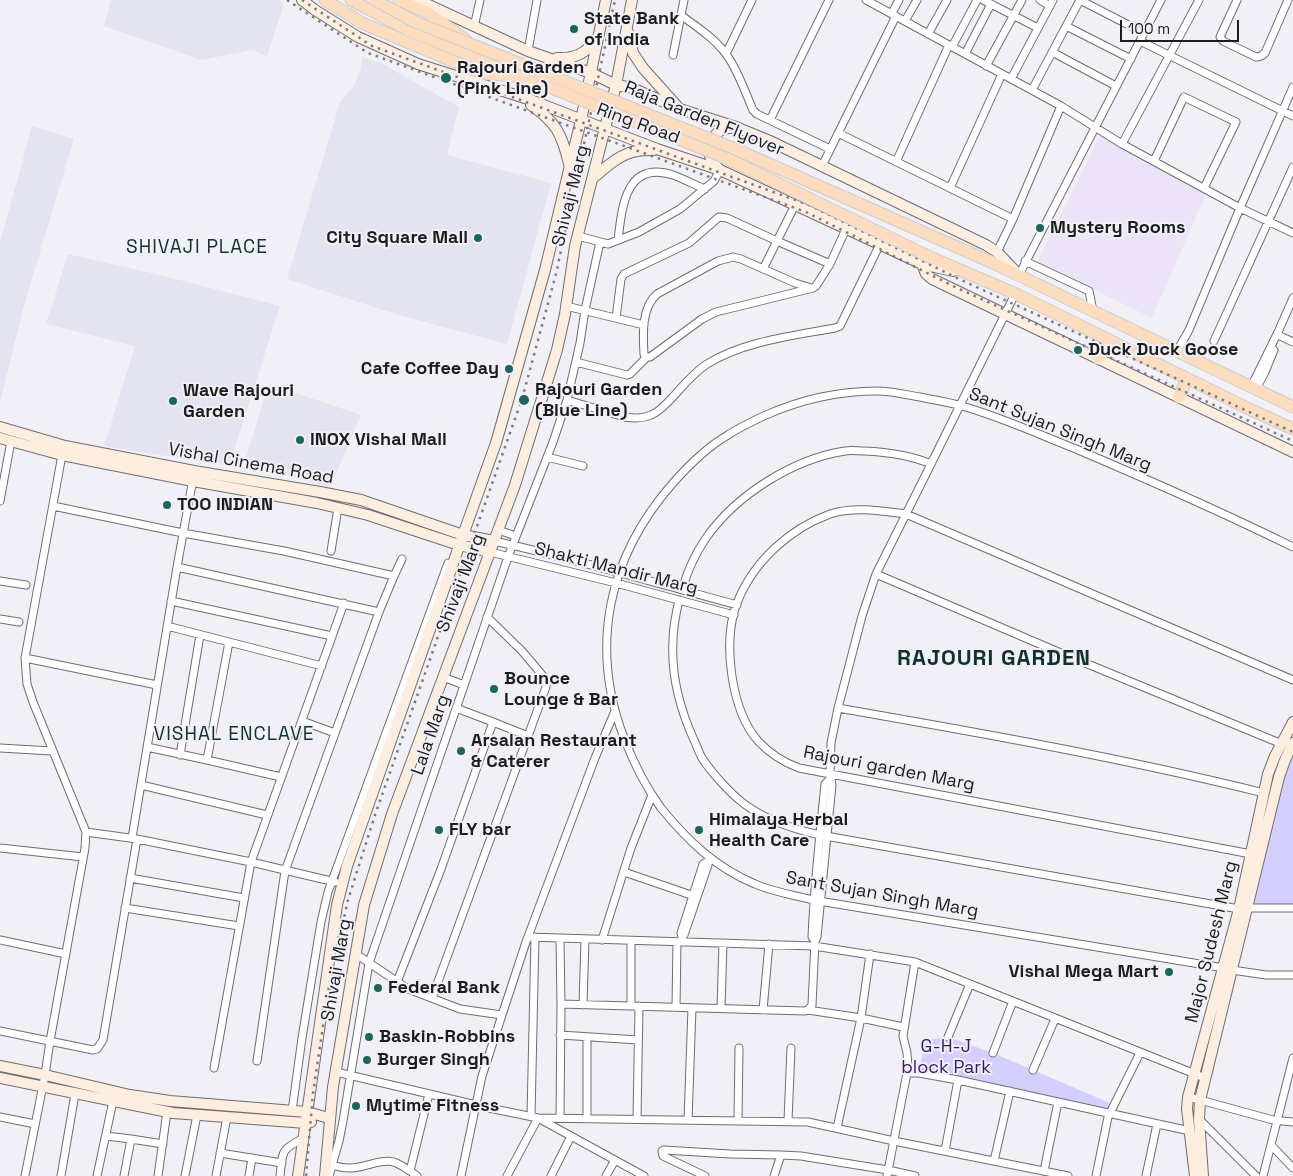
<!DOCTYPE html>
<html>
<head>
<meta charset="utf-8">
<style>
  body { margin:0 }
  #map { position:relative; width:1293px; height:1176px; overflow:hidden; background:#f1f0f6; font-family:"Space Grotesk",sans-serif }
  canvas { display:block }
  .scale { position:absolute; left:1120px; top:20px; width:119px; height:22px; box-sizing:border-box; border:2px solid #1c1b1d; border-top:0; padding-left:6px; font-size:15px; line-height:18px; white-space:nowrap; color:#1c1b1d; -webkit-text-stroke:4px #f1f0f6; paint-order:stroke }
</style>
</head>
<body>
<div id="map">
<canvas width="1293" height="1176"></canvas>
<div class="scale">100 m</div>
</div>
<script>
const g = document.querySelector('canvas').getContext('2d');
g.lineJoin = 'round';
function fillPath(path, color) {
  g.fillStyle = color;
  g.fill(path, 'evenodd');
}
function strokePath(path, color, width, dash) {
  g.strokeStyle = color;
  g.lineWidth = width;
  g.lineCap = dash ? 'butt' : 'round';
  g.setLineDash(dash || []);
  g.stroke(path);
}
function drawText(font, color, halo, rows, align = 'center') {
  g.font = font + ' "Space Grotesk",sans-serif';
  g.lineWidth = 4;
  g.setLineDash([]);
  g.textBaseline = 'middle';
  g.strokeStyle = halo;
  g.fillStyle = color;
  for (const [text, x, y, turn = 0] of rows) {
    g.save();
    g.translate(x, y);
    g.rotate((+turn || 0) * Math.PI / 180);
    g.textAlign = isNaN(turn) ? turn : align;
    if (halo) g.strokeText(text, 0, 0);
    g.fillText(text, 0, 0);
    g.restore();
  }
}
const built = new Path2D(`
  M111,0h169l4,4 -17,52 -15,-6 -51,10 -97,-34z
  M362,57l19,6 78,44 -12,48 104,28 -44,161 -105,-28 -115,-37 53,-177 14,-16 7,-17z
  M32,126l42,13 -51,170 -23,93v-159z
  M68,254l96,22 116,30 -51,160 -125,-20 31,-100 -89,-22z
  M269,384l92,31 -31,73 -85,-27z`);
const education = new Path2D(`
  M1100,135l106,59 -54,124 -115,-56z`);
const green = new Path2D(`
  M1293,744v164h-46z
  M948,1037l45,16 117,50v10l-191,-40 6,-33z`);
const street = new Path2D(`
  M866,0l195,106 61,38 77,-144
  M983,0l55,28
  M1040,0l10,6
  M1237,0l-17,37 3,4 33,16c4,0 6,-1 9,-4l23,-53
  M892,13l7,-13
  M682,16c15,11 32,22 44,38 12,16 19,38 27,56l4,4 73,35
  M905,21l12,-21
  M1066,26l65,33
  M474,27l6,-27
  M928,34l19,-34
  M1140,41l153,75
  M952,47l25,-47
  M528,51l9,-51
  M1052,52l64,34
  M726,54l26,-54
  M965,54l26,-50
  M673,55l11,-55
  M986,66l36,-66
  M1011,79l42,-79
  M1032,90l48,-90 64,33
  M770,120l59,-120
  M838,133l175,86
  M1122,144l118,64 53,25
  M1154,161l30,-64 52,25 -32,66
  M896,162l53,-117
  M822,166l74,-150
  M950,188l52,-114
  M578,236l30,8 31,-12 41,-23 34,-28 6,-11
  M618,240c4,-34 8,-80 55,-65 11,4 22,10 32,14
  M997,252l16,-33 48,-113
  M1025,261l64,30 4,20
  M763,269l14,-28 53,23
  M1019,275l142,-275
  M811,288l-16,-5 -54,-24 -8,-2 -15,4 -61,33c-16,14 -14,41 -13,60l1,3h5l52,-38 14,-7 97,-24 3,-2 14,-22 16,-35
  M566,306l78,19
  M616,318l5,-39 3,-5 65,-31 30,-26 8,1 50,23 18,-36
  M1280,336l13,6
  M1214,341l79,-174
  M1177,351l12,-21 51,-122 53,-121
  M576,362l51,13 3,-1 17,-17
  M1251,387l27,-55 15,-34
  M1256,389l9,-17 9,-22
  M567,400l57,17c9,1 18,2 27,-2 8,-3 14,-10 20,-16 11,-12 22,-26 36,-35 38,-23 85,-28 128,-36l5,-2 40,-82
  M547,457l36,9
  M0,501l11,-60
  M53,506l130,27 101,18 110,25 -15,36 -94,259 -28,190
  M498,530l18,6
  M494,541c82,18 162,42 243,64
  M331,551l7,-43
  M490,552l126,31 118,32
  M177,567l202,45
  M876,574l180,77 226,93
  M394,576l8,-17
  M0,581l26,4
  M682,590c5,-18 13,-36 24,-52 30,-43 87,-79 139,-87 7,-1 13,0 19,0 24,1 46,4 67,13
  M679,600c-3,13 -6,27 -6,41 -2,34 7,68 21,99 3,6 5,13 8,18 9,14 28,35 41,45 22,17 50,26 77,32l419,74
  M171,601l161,35
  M487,617l35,34 21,25 3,7v4l-18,49
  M0,619l19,3
  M167,626l155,40
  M25,658l132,27
  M443,677l21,8
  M838,708c143,25 285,50 426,85
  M302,721l33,12
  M147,747l60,13 74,17
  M0,748l52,3
  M180,755l20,-120
  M207,760l22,-118
  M141,785l126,30
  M86,832l51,7 114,23 84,20
  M132,838l45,-271 16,-88
  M0,848l83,9
  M1251,854l-452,-86c-16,-6 -30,-15 -41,-27 -27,-31 -36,-100 -21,-138 16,-41 52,-74 93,-89 24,-8 52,-3 76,0l387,166
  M624,872l73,25
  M130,878l114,20
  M125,908l114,18
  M1247,908h46
  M684,935l24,-70 1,-8
  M528,937l286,9 101,16 290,116
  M560,939l1,65
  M0,940l66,14
  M602,940l29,-92 21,-53
  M815,941l-3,-4c2,-51 8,-102 13,-153l5,-5
  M681,942l1,-5 -1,-4 22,-69 5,-3
  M356,954l52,35 52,20 42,6
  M1224,968l-411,-68c-19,-5 -40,-8 -58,-16 -39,-16 -68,-44 -94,-76 -16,-22 -27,-44 -37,-70 -35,-92 -16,-181 49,-255 16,-18 34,-36 55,-48 12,-8 25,-14 38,-20 34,-15 74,-24 112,-24 14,0 28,4 42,6 14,3 28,5 42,9 39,11 76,28 114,43 73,31 146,63 217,98
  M1232,970l34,5h27
  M397,982l44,-113 52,-147
  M432,998l96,-262 -35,-14 -37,-14
  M583,1005l2,-66
  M631,1006v-65
  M676,1007l1,-65
  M721,1008l2,-65
  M763,1010l6,-66
  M808,1010l53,8 42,9
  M0,1031l93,19 4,-1 6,-9 34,-201
  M560,1035l78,5
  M948,1037l22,-53
  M993,1053l20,-52
  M214,1068l37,-206 93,-259
  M1033,1070l22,-51
  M336,1072l153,36 49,10 106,58
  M919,1073l39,7 232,51
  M1188,1097l12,3 73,20 20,2
  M292,1111l10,-73 19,-116 7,-30 120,-329
  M531,1116l4,-179
  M0,1117l35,7
  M560,1118l1,-114 244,7 3,-1 4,-5 3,-64 2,-4 15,-152 -2,-11 1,-31 7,-35 24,-92 14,-42 55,-110 84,-170
  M587,1118v-81
  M637,1119l2,-113
  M1199,1119l57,57
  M688,1120l4,-112
  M738,1121l1,-73
  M788,1121l3,-73
  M837,1128l24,-110 9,-64
  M106,1136l25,3
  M1272,1146l21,22
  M945,1151l13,-71
  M220,1153l62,10
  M994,1161l16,-70
  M332,1165c9,3 18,4 27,2 11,-2 24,-8 35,-5 8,3 16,9 23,14
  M410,1171l19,-77
  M1044,1171l14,-69
  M25,1176l20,-101 5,-34 35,-193 1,-16 -53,-130 -6,-18 -2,-26 37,-203
  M61,1176l14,-82
  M97,1176l16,-75
  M124,1176l7,-37 32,5
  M158,1176l9,-64
  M185,1176l12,-61
  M216,1176l11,-59
  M249,1176l3,-18
  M280,1176c3,-25 0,-26 24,-38
  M329,1176l10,-35 4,-20 26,-158 139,-406 45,-115 14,-42 13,-57 5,-33 15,-68
  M461,1176l21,-100 44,-134 69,-184 20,-47
  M507,1176l31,-58 270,4 86,19 174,35
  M551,1176l20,-40
  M606,1176l9,-16
  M705,1176l-42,-20 -1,-5 2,-1 66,4 51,1
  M774,1176l7,-21 20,1 87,14 27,6
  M887,1176l20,-103h12l-11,-6 -1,-14 -4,-17 12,-74
  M1096,1176l12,-59 32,-64
  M1146,1176l11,-52
  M1263,1176l30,-118`);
const secondary = new Path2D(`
  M302,0l13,10 43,27 60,27 110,35 129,50 63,21 202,94 31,7
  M418,0l110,51 63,22 25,12 16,3 48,21 56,18 34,14 216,104 11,7 20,21
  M628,32l5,21 10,15 34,38
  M557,58c18,1 30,-5 40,-20
  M531,105c25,17 31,29 38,59
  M720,170c-11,-11 -15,-19 -6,-33 2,-3 5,-6 9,-8 4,-1 9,-1 12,-2
  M592,179c13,-11 27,-25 45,-28 5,-1 11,-1 17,-1
  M922,264l4,10 6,5 361,173
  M0,427l65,19 129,25 126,21 41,8 102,35 31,6
  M0,438l62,17 131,26 124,22 51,12 91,30 31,7
  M0,1066l45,9 85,20 40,6 137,11 22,6
  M0,1078l173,35 133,10 5,-1
  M298,1176l39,-271 10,-39 116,-331 33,-92 49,-173 36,-150 25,-120
  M325,1176l8,-89 31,-182 28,-91 123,-329 42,-135 8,-36 10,-68 41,-161 16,-85
  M1195,1176l-8,-67 1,-12 51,-188 29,-135 7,-18 18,-34
  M1203,1176l-4,-57 1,-19 79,-323 6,-17 8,-17`);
const primary = new Path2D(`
  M325,0l37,23 119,50 43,4
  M351,0l59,31 101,41
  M399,0l29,13 38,27
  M932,258l84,36 231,114 46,21
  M993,263l300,144
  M1098,358l9,-18
  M1179,397l8,-18`);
const rail = new Path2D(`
  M287,0l81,53 438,159 149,75 338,154
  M302,0l70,46 437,159 150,74 334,153
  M306,1176l7,-83 16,-107 19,-86 27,-85 147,-416 34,-125 59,-274`);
const primaryBridge = new Path2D(`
  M375,0l40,22 318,126 260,115
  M524,77l204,82 204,99`);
const markers = [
  [574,29,5,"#1b655c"],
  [446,78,6,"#1b655c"],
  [1040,228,5,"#1b655c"],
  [478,238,5,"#1b655c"],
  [1078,350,5,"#1b655c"],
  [509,369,5,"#1b655c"],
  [524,400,6,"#1b655c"],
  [173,401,5,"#1b655c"],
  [300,440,5,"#1b655c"],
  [167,505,5,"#1b655c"],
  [494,689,5,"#1b655c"],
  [461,751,5,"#1b655c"],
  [439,830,5,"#1b655c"],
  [699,830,5,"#1b655c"],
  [1169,972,5,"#1b655c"],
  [378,988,5,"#1b655c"],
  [369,1037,5,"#1b655c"],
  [367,1060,5,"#1b655c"],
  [356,1106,5,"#1b655c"]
];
const poiNames = [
  ["State Bank",584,19],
  ["of India",584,40],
  ["Rajouri Garden",457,68],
  ["(Pink Line)",457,89],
  ["Mystery Rooms",1050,228],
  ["City Square Mall",468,238,"right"],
  ["Duck Duck Goose",1088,350],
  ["Cafe Coffee Day",499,369,"right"],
  ["Rajouri Garden",535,390],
  ["(Blue Line)",535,411],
  ["Wave Rajouri",183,391],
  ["Garden",183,412],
  ["INOX Vishal Mall",310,440],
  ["TOO INDIAN",177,505],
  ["Bounce",504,679],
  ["Lounge & Bar",504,700],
  ["Arsalan Restaurant",471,741],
  ["& Caterer",471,762],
  ["Himalaya Herbal",709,820],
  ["Health Care",709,841],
  ["FLY bar",449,830],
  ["Vishal Mega Mart",1159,972,"right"],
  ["Federal Bank",388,988],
  ["Baskin-Robbins",379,1037],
  ["Burger Singh",377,1060],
  ["Mytime Fitness",366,1106]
];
const streetNames = [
  ["Raja Garden Flyover",704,119,22],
  ["Ring Road",638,124,20],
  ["Shivaji Marg",571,196,-76],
  ["Sant Sujan Singh Marg",1060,430,22],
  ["Vishal Cinema Road",251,464,10],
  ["Shakti Mandir Marg",616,569,14],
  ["Shivaji Marg",461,583,-69],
  ["Lala Marg",431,735,-71],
  ["Rajouri garden Marg",889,769,11],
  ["Sant Sujan Singh Marg",882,895,10],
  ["Major Sudesh Marg",1212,942,-76],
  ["Shivaji Marg",337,970,-80]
];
const parkNames = [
  ["G-H-J",946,1047],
  ["block Park",946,1068]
];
const neighbourhoodNames = [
  ["SHIVAJI PLACE",197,248],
  ["VISHAL ENCLAVE",234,735]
];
const districtNames = [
  ["RAJOURI GARDEN",994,659]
];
fillPath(built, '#e4e3f0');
fillPath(education, '#ece3f8');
fillPath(green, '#d3cffe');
strokePath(street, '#6e6e72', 9);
strokePath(secondary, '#6e6e72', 12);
strokePath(primary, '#cdcdcd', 13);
strokePath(street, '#fff', 7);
strokePath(secondary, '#feeee0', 10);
strokePath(primary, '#fdddc0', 11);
strokePath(rail, '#7c7b7e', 2.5, [2.5, 5]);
strokePath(primaryBridge, '#cdcdcd', 13, []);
strokePath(primaryBridge, '#fdddc0', 11);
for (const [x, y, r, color] of markers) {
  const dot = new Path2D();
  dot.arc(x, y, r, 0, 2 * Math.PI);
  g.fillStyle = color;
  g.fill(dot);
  strokePath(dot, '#f1f0f6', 2);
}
drawText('bold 18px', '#1c1b1d', '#f1f0f6', poiNames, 'left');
drawText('18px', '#1c1b1d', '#f1f0f6', streetNames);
drawText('18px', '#331774', '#f1f0f6', parkNames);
g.letterSpacing = '1px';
drawText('19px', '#10322d', '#f1f0f6', neighbourhoodNames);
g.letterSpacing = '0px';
g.letterSpacing = '1px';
drawText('bold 22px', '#10322d', '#f1f0f6', districtNames);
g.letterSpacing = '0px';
</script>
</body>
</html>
